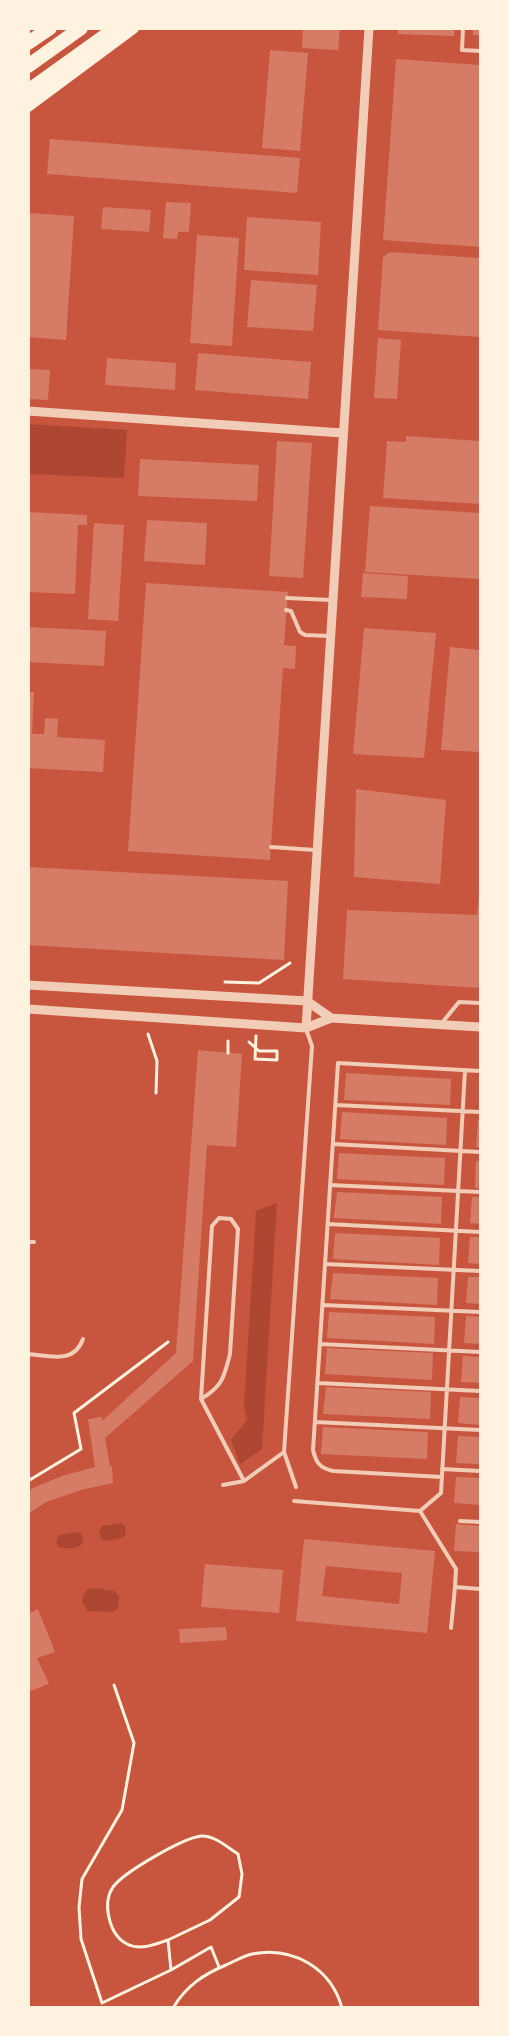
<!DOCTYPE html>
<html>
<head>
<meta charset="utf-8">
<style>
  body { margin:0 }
  #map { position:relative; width:509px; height:2036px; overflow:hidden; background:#c8553d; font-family:Montserrat,sans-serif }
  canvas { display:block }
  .frame { position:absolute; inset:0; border:30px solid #fff3e0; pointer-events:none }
</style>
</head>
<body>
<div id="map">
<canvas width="509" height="2036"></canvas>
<div class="frame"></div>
</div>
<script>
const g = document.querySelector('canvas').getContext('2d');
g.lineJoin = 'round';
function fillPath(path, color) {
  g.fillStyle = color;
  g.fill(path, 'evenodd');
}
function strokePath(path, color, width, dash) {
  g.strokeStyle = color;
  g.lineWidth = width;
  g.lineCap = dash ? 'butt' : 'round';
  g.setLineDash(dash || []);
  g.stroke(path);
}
const green = new Path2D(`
  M29,424l98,6 -3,48 -95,-4z
  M277,1203l-15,246 -22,15 -9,-24 16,-20 -3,-13 12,-196z
  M122,1523l3,3 1,9 -4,3 -17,3 -4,-3 -2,-6 3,-6z
  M75,1532l5,1 3,5v5c-7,7 -17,6 -25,4l-2,-6 3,-6z
  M95,1588l19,3 5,5 -1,12 -5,4 -25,-1 -6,-9 1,-7 5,-6z`);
const building = new Path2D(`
  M303,28h37l-2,22 -36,-2z
  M398,28h57l-1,8 -56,-2z
  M473,28h7v7h-7z
  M270,50l38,3 -8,98 -38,-3z
  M396,59l84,6v182l-97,-7z
  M50,139l250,19 -3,35 -250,-19z
  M166,202l25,1 -2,29h-11l-1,7 -14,-1z
  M103,207l48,3 -2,22 -48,-3z
  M28,213l46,3 -8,124 -38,-3z
  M247,217l74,5 -3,53 -74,-5z
  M197,235l42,3 -7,108 -42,-3z
  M390,252l90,6v79l-102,-7 5,-73z
  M251,280l66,5 -4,46 -66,-4z
  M378,338l23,2 -4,59 -23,-1z
  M198,353l113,9 -3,37 -113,-9z
  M107,358l69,5 -1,27 -70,-5z
  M28,369l22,1 -2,30 -20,-1z
  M406,436l74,5v63l-97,-6 4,-57 19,1z
  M277,441l35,2 -9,135 -34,-2z
  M140,459l119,6 -2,36 -119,-5z
  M370,506l110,7v66l-115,-7z
  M28,512l59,3v10h-9l-3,69 -47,-2z
  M147,520l60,3 -2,42 -61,-4z
  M94,523l30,2 -6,96 -30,-2z
  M363,573l45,3 -1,23 -46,-2z
  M146,583l142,9 -4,53 12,1 -1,23 -12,-1 -13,192 -142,-9z
  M28,627l78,4 -2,35 -76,-4z
  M364,628l72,5 -12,125 -71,-4z
  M450,647l30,3v102l-39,-2z
  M28,692h6l-2,42h12l1,-16 13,1 -1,18 48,3 -2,32 -75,-4z
  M356,789l90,11 -6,84 -86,-7z
  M28,867l260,14 -4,79 -256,-15z
  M479,893h1v95l-137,-9 4,-69 130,5z
  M198,1050l44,4 -6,93 -29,-2 -14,216 -88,77 5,28h2l1,17 -32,7 -35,12 -18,12v-23l5,-3 29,-12 33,-9 -7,-48 14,-2v4l74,-68z
  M346,1073l105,6 -1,26 -106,-5z
  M342,1112l105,6 -1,27 -106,-6z
  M478,1120l2,1v26h-4z
  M339,1153l106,5 -1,27 -107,-6z
  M476,1161h4v27h-5z
  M337,1192l105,5 -1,27 -107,-6z
  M472,1197h8v27l-10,-1z
  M335,1233l105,5 -1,27 -106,-6z
  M470,1237h10v27l-12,-1z
  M333,1273l105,5 -1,27 -107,-6z
  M468,1277h12v27l-14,-1z
  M329,1312l106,5 -1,27 -107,-6z
  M466,1316l14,1v27l-16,-1z
  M327,1348l106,5 -1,27 -107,-6z
  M463,1356l17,1v26l-19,-1z
  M326,1387l105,5 -1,27 -107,-5z
  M460,1397l20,1v27l-22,-2z
  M323,1427l105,5 -1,27 -106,-5z
  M458,1436l22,1v27l-24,-1z
  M456,1477l24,1v27l-26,-2z
  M456,1524l24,2v26l-26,-1z
  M304,1539l131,12 -8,82 -131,-12zM326,1566l76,7 -3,31 -77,-8z
  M205,1564l78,6 -4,43 -78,-6z
  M38,1609l17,43 -18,6 12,26 -21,8v-78z
  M226,1627l1,13 -47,3 -1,-14z`);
const path = new Path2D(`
  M225,982l34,1 31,-20
  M148,1034l9,27 -1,32
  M249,1042l10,9h18v9l-22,-1 1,-23
  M228,1053v-12
  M28,1481l53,-32 -7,-36 94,-71
  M114,1685l20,58 -12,67 -40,69 -3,28 2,32 21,64 69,-33 -3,-30 42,-20 29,-23 3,-23 -4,-20c-11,-7 -24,-19 -37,-18 -18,2 -77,36 -88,51 -11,16 -4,48 14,57 13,7 29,0 41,-4
  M171,1970l40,-23 8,20
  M173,2008c13,-22 31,-34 53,-43 9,-4 17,-9 26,-11 41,-8 79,14 90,54`);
const service = new Path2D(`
  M463,28l-1,22 18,1
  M287,598l44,2
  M286,610l5,1 9,21 5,3 24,1
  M271,847l44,3
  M441,1024l18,-22 21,1
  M465,1070l-24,423 -21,18 36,58 -1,18 25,2
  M336,1105l144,7
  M333,1144l147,8
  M330,1185l150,7
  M219,1218l12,1 7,10 -8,125c-6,23 -7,32 -29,45l11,-173z
  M328,1224l152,8
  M28,1242h6
  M325,1264l155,7
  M323,1305l157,7
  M320,1344l160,8
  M28,1354c23,2 46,10 55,-15
  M318,1383l162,8
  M201,1399l43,82 40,-29
  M315,1422l165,8
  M442,1469l38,2
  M442,1477l-109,-6c-13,-3 -17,-8 -20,-21l25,-387 142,8
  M223,1485l21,-4
  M296,1487l-12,-35 28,-406 -6,-17
  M294,1501l126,10
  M460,1521l20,1
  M451,1628l4,-41`);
const tertiary = new Path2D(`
  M28,411l314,22
  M28,985l279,16 24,17
  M28,1009l278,19 25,-10 149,9
  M306,1028l63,-1000`);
const primary = new Path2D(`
  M28,106l105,-78`);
const motorway = new Path2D(`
  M28,43l22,-15
  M28,66l53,-38
  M28,91l88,-63`);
fillPath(green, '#ae4732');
fillPath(building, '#d67c66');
strokePath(path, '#fff3e0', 3);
strokePath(service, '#f1ccb7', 4);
strokePath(tertiary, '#f1ccb7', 9);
strokePath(primary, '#fff3e0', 12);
strokePath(motorway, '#fff3e0', 14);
</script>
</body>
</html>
